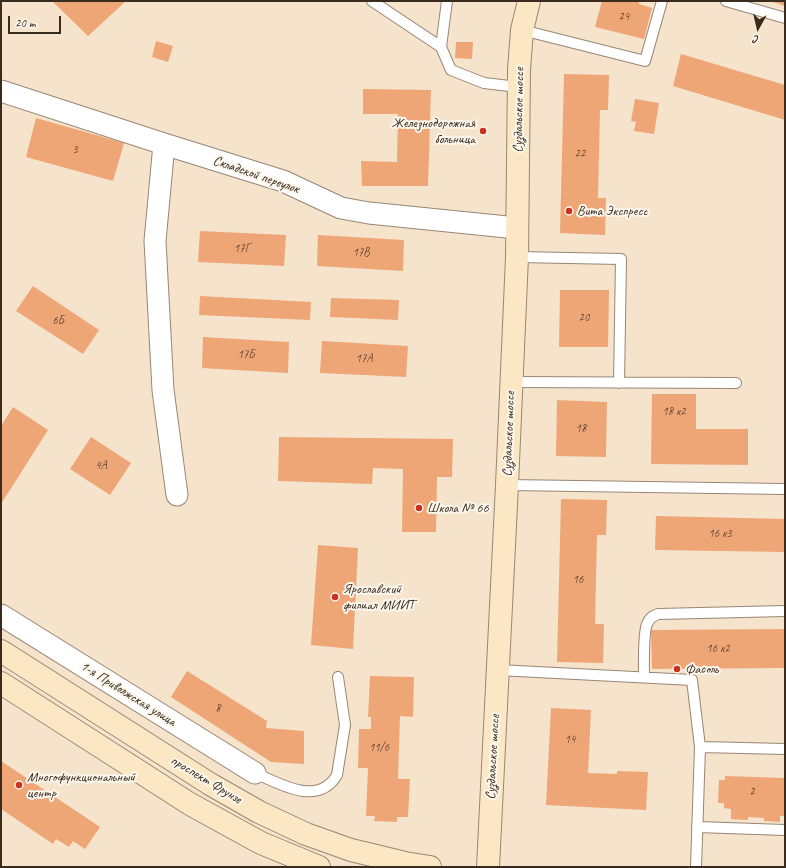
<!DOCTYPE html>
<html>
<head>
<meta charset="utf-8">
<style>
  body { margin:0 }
  #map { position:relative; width:786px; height:868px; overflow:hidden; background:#f6e3cc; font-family:Caveat,sans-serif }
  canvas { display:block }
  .frame { position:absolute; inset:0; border:2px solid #3b2a1e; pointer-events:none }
  .north { position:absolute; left:738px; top:8px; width:40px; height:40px; -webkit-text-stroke:3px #fbf7ec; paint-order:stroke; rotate:188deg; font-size:11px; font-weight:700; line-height:16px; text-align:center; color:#3b2a1e }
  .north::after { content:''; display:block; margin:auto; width:14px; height:18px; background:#3b2a1e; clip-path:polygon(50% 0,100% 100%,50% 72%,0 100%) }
  .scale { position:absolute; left:8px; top:16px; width:53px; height:18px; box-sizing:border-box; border:2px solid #3b2a1e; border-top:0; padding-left:5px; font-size:12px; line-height:14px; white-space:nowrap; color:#3b2a1e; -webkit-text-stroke:3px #fbf7ec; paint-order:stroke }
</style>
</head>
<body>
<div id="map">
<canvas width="786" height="868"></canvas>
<div class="frame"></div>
<div class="north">С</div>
<div class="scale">20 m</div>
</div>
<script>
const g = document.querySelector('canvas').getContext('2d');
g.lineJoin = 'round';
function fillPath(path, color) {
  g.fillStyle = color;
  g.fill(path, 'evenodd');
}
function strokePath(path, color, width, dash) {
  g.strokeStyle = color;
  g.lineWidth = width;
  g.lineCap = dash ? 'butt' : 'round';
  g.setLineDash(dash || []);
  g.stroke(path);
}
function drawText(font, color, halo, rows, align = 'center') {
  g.font = font + ' Caveat,sans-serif';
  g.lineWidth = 4;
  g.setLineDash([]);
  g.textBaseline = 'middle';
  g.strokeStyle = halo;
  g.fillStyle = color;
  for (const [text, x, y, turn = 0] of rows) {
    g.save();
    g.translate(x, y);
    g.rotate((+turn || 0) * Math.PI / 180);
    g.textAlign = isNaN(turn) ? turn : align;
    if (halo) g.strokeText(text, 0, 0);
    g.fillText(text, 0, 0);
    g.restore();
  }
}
const building = new Path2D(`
  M52,1h74l-38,35z
  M602,1h37v3l13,4 -8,31 -49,-12z
  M770,1h15v5z
  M156,41l17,5 -5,16 -16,-5z
  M456,42h17l-1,17 -17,-1z
  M681,54l104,31v35l-112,-34z
  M564,74l45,1 -1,35h-8l-2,88h8l-1,37 -45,-2z
  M363,89l68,1 -3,96h-66l-1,-25 36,1 1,-48h-35z
  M635,99l24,4 -5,31 -20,-3 2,-9 -5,-1z
  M36,118l88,25 -11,38 -87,-24z
  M200,231l86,4 -2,31 -86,-4z
  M318,235l86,5 -1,31 -86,-5z
  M33,286l66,44 -16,24 -67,-43z
  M560,290h49l-1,57h-49z
  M200,296l111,6 -1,18 -111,-5z
  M331,298l68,2 -1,20 -68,-3z
  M203,337l86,5 -1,31 -86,-5z
  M322,341l86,5 -2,31 -86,-4z
  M652,394h44v35h52v36l-97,-1z
  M557,400l50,2 -1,55 -50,-1z
  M13,407l35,23 -47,74v-78z
  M91,437l40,26 -21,32 -40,-26z
  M279,437l174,2 -1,38h-15l-1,55h-34l1,-63 -30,-1 -1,16 -94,-3z
  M561,499l46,1 -1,35h-9l-2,89h9l-1,39 -46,-1z
  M656,516l129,3v33l-130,-2z
  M318,545l40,3 -5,101 -42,-4z
  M785,629v39l-133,1 -1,-39z
  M187,671l80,50 -1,7 38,3v33l-33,-2 -100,-65z
  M370,676l44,1 -1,40 -13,-1 -2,63h12l-2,38h-11v5l-23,-1 1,-5h-9l2,-48h-10l1,-39h12v-12h-3z
  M551,708l40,2 -3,63 29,1v-3l31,1 -2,38 -100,-5z
  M1,761l99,66 -15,22 -12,-8 -4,6 -13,-8 -3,5 -52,-35z
  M725,776l60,2v38h-5v6l-16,-1v-3l-16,-1v3l-17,-1v-10l-7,-1v-5h-6l1,-23h6z`);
const service = new Path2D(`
  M372,1l69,46
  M447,1l-6,46 10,23 33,13 34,4
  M726,1l59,17
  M522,30l123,31 17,-60
  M517,257l104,2 -2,124
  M512,382l224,1
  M507,485l278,4
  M498,670l194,10 8,67
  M644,677c0,-12 -1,-43 3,-53 2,-6 6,-8 11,-10l127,-3
  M255,773c25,11 63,34 82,2l8,-50 -7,-48
  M697,827l88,3
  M696,867l4,-120 85,2`);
const minor = new Path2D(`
  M1,91l163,53 119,37 58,27 28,5 148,15
  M164,144l-9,97 8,149 14,105
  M1,615l254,158`);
const secondary = new Path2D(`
  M1,651l209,133 49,28 47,22 45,16 54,13 25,4
  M1,683l189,121 71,39 58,24
  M488,867l19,-382 10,-228 2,-187 3,-40 7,-29`);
const markers = [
  [483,131,4,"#c8321e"],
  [569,211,4,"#c8321e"],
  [419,508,4,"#c8321e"],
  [335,597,4,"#c8321e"],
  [677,669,4,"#c8321e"],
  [19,785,4,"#c8321e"]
];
const numberNames = [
  ["24",624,17],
  ["3",75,150],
  ["22",580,154],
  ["17Г",242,249],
  ["17В",361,253],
  ["20",584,318],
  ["6Б",58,321],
  ["17Б",246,355],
  ["17А",364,359],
  ["18 к2",674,412],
  ["18",581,429],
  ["4А",101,466],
  ["16 к3",720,534],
  ["16",578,580],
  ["16 к2",718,649],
  ["8",218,709],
  ["14",570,740],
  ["11/6",379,748],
  ["2",752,792]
];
const streetNames = [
  ["Суздальское шоссе",519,110,-89],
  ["Складской переулок",256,175,19],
  ["Суздальское шоссе",509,434,-88],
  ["1-я Приволжская улица",128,694,32],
  ["Суздальское шоссе",493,757,-87],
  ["проспект Фрунзе",206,780,31]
];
const poiNames = [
  ["Железнодорожная",475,123,"right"],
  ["больница",475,139,"right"],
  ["Вита Экспресс",577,211],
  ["Школа № 66",427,508],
  ["Ярославский",343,589],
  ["филиал МИИТ",343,605],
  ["Фасоль",685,669],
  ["Многофункциональный",27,777],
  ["центр",27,793]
];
fillPath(building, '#eea677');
strokePath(service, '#988675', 12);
strokePath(minor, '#988675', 23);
strokePath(secondary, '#988675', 24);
strokePath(service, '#fff', 10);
strokePath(minor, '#fff', 21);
strokePath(secondary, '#fbe7c3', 22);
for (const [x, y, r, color] of markers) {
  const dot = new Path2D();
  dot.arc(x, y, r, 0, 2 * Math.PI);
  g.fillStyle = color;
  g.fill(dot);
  strokePath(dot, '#fbf7ec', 1.5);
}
drawText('12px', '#684934', null, numberNames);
drawText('14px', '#3b2a1e', '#fbf7ec', streetNames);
drawText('14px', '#3b2a1e', '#fbf7ec', poiNames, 'left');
</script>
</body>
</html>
